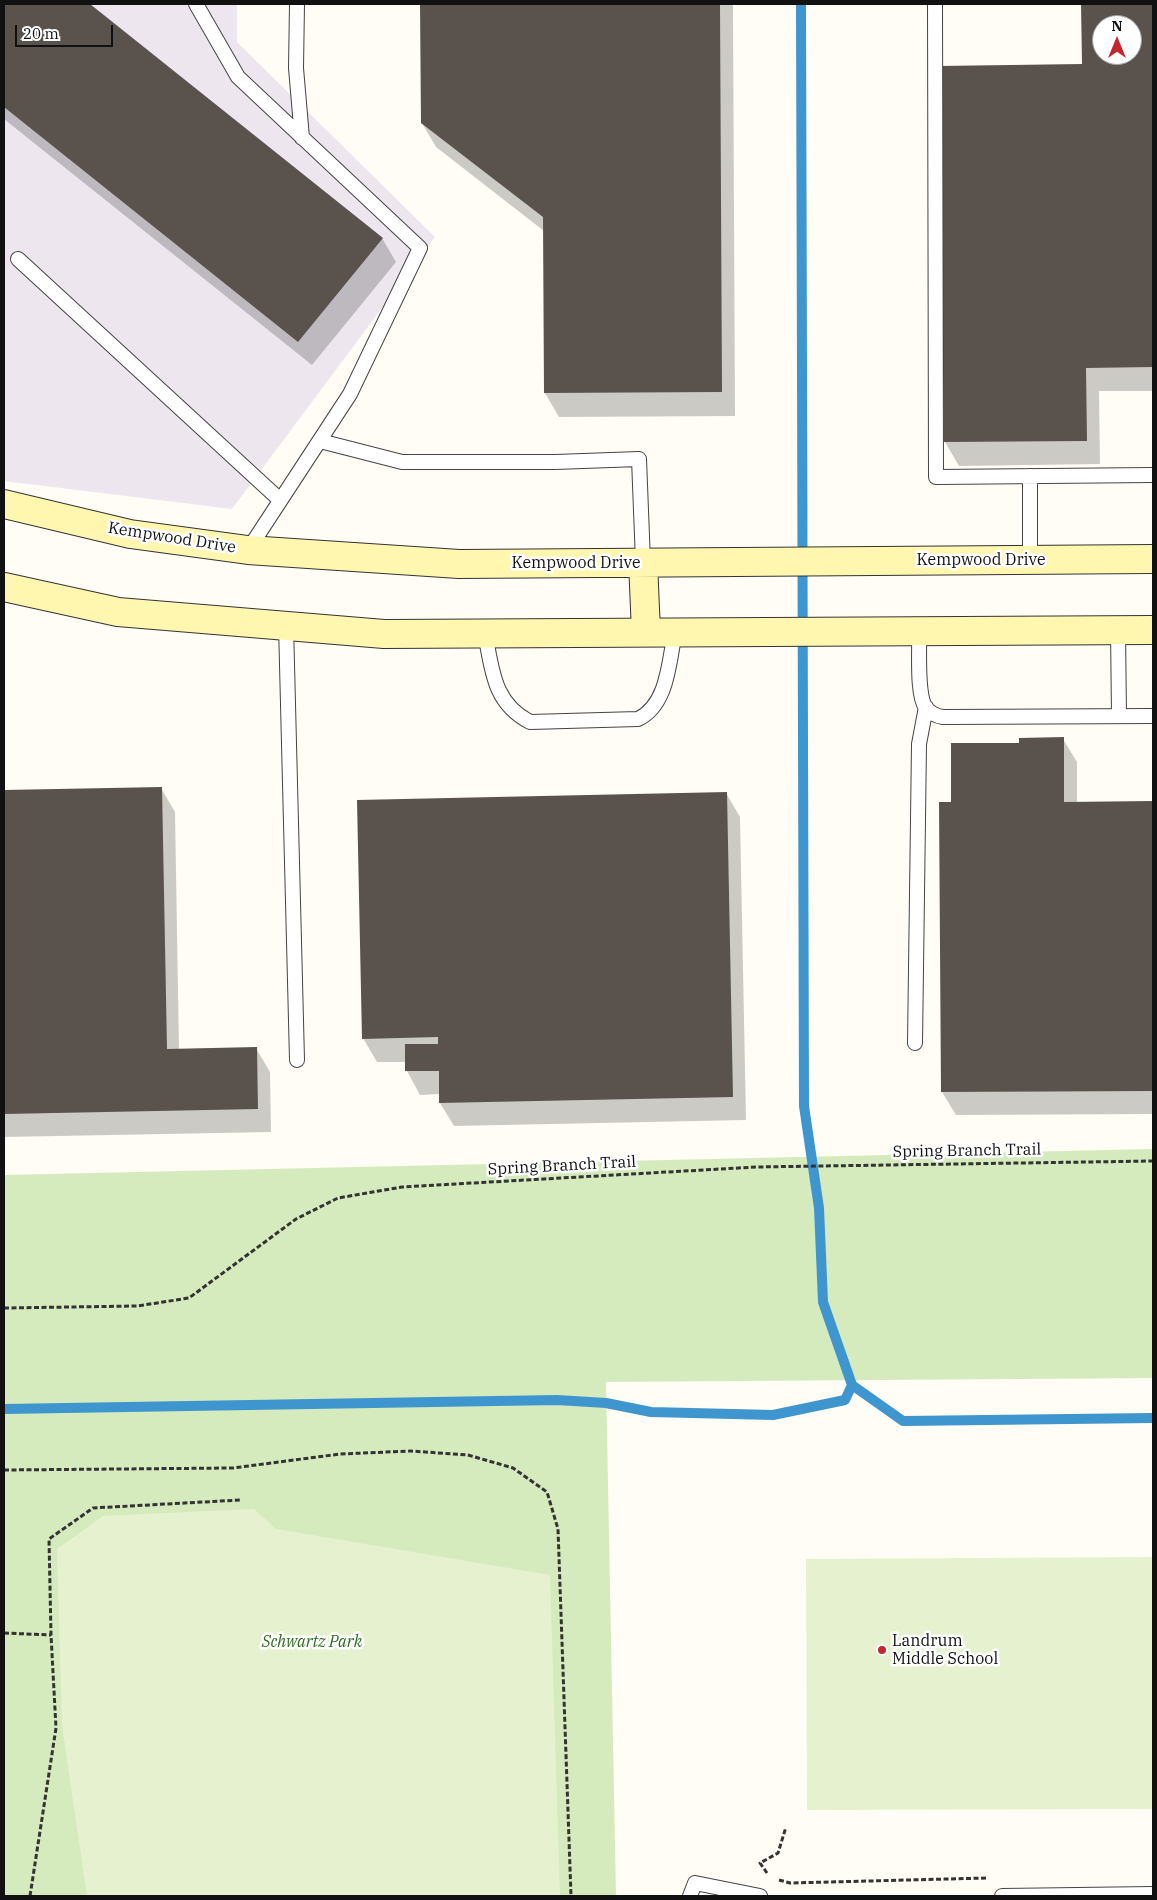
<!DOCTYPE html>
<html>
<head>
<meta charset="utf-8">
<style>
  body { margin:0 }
  #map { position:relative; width:1157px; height:1900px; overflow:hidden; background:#fffdf5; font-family:"IBM Plex Serif",serif }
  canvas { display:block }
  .frame { position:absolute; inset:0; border:5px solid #111; pointer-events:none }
  .north { position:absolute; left:1092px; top:15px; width:50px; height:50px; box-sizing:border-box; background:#fff; border:1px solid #a0a0a0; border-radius:50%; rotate:0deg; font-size:14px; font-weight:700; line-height:20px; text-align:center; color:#111 }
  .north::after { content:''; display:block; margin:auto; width:18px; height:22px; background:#c4262e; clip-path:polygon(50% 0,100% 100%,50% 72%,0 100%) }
  .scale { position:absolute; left:15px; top:25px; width:98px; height:22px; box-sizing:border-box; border:2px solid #111; border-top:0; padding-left:6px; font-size:15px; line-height:18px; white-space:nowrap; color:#111; -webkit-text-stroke:4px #fff; paint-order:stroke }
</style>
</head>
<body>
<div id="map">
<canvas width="1157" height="1900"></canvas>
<div class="frame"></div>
<div class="north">N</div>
<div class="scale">20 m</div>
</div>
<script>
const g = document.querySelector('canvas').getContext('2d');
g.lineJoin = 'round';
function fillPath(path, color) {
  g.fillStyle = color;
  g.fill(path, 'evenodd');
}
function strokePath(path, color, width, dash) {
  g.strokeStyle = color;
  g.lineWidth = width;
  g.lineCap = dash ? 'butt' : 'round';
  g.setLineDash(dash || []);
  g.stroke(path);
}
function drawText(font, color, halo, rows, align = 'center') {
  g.font = font + ' "IBM Plex Serif",serif';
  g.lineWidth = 5;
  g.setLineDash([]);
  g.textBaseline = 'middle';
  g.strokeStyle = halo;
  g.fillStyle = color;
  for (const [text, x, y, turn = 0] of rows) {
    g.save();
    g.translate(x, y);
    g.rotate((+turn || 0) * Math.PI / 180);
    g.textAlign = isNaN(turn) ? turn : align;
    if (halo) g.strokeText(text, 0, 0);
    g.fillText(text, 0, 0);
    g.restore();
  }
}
const industrial = new Path2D(`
  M4,4h233v38l198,195 -203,272 -228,-28z`);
const green = new Path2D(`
  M1153,1149v229l-547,4 10,514h-612v-721z`);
const pitch = new Path2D(`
  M254,1509l22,20 274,46 10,321h-473l-25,-170 -5,-177 46,-33z
  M1153,1557v252l-346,1 -1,-251z`);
const shadow = new Path2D(`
  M4,4h84l294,234 14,24 -84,103 -308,-246z
  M421,4h312l2,412 -176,1 -14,-24 -1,-162 -108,-84 -14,-24z
  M1082,4h71v387h-54l1,73 -141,2 -14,-24 -5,-374 143,-2zM1102,25h30v30h-30z
  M1063,739l14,23v41h76v311l-197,1 -14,-23 10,-289 69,-59z
  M161,788l14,24 4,238 77,-2 14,24 1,60 -267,5v-346z
  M726,793l14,24 6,303 -292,6 -14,-23v-9l-20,1 -13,-24v-9h-30l-14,-24z`);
const stream = new Path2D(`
  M801,4l3,1102 15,102 4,94 29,83 51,36 250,-3
  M4,1409l553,-9 49,3 45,9 122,3 72,-15 7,-15`);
const building = new Path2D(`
  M4,4h86l293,234 -85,104 -294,-235z
  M420,4h300l2,388 -178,1 -1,-176 -122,-94z
  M1081,4h72v363l-67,1 1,73 -143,1 -5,-376 143,-2zM1102,25h30v30h-30z
  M1064,737v65l89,-1v290l-212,1 -2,-290h12v-59h68v-5z
  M162,787l5,262 90,-2 1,62 -254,5v-324z
  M727,792l6,305 -294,6v-32h-34v-27h33v-7l-76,2 -5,-239z`);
const path = new Path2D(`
  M4,1308l133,-2 52,-8 107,-79 42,-21 64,-11 354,-20 397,-6
  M4,1470l229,-2 107,-14 71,-3 57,4 45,13 34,24 11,37 13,367
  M4,1633l47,2
  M767,1873l-7,-10 18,-10 8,-26
  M779,1880l11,3 197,-5
  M30,1896l26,-168 -5,-93 -2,-96 44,-31 147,-8`);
const service = new Path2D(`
  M196,4l42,73 182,171 -70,146 -102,156
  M297,4l-1,64 6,70
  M935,4l1,473 217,-2
  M18,259l262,241
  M320,441l82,21h153l84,-3 4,103
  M1030,476v84
  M286,625l11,435
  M919,630c1,18 -3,65 7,78 5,6 10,8 17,9l210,-1
  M1118,630l1,86
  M485,633c7,36 8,70 45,89l108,-3c30,-14 31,-58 37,-87
  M915,1043l4,-299 7,-37
  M690,1896l5,-13 65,13
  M1002,1896l151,-2`);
const secondary = new Path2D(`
  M4,504l126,30 118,16 211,14 694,-5
  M643,562l3,70
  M4,587l114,25 266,22 769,-4`);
const markers = [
  [882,1650,5,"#c4262e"]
];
const streetNames = [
  ["Kempwood Drive",172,538,9],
  ["Kempwood Drive",981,560],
  ["Kempwood Drive",576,563],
  ["Spring Branch Trail",967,1151,-1],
  ["Spring Branch Trail",562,1166,-3]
];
const poiNames = [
  ["Landrum",892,1641],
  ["Middle School",892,1659]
];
const parkNames = [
  ["Schwartz Park",312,1642]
];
fillPath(industrial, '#eee6ef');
fillPath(green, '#d5ebbd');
fillPath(pitch, '#e6f2cf');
fillPath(shadow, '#0003');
strokePath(stream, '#3f96cf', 10);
fillPath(building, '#5a524d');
strokePath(service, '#444', 16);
strokePath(secondary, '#333', 30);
strokePath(path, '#333', 3, [5, 2.5]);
strokePath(service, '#fff', 14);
strokePath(secondary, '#fff6b0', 28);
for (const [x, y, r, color] of markers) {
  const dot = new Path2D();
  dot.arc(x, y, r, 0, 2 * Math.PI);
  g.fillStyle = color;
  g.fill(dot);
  strokePath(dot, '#fff', 2);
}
drawText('16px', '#111', '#fff', streetNames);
drawText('16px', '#111', '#fff', poiNames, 'left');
drawText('italic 16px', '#2f6b1f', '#fff', parkNames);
</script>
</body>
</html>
